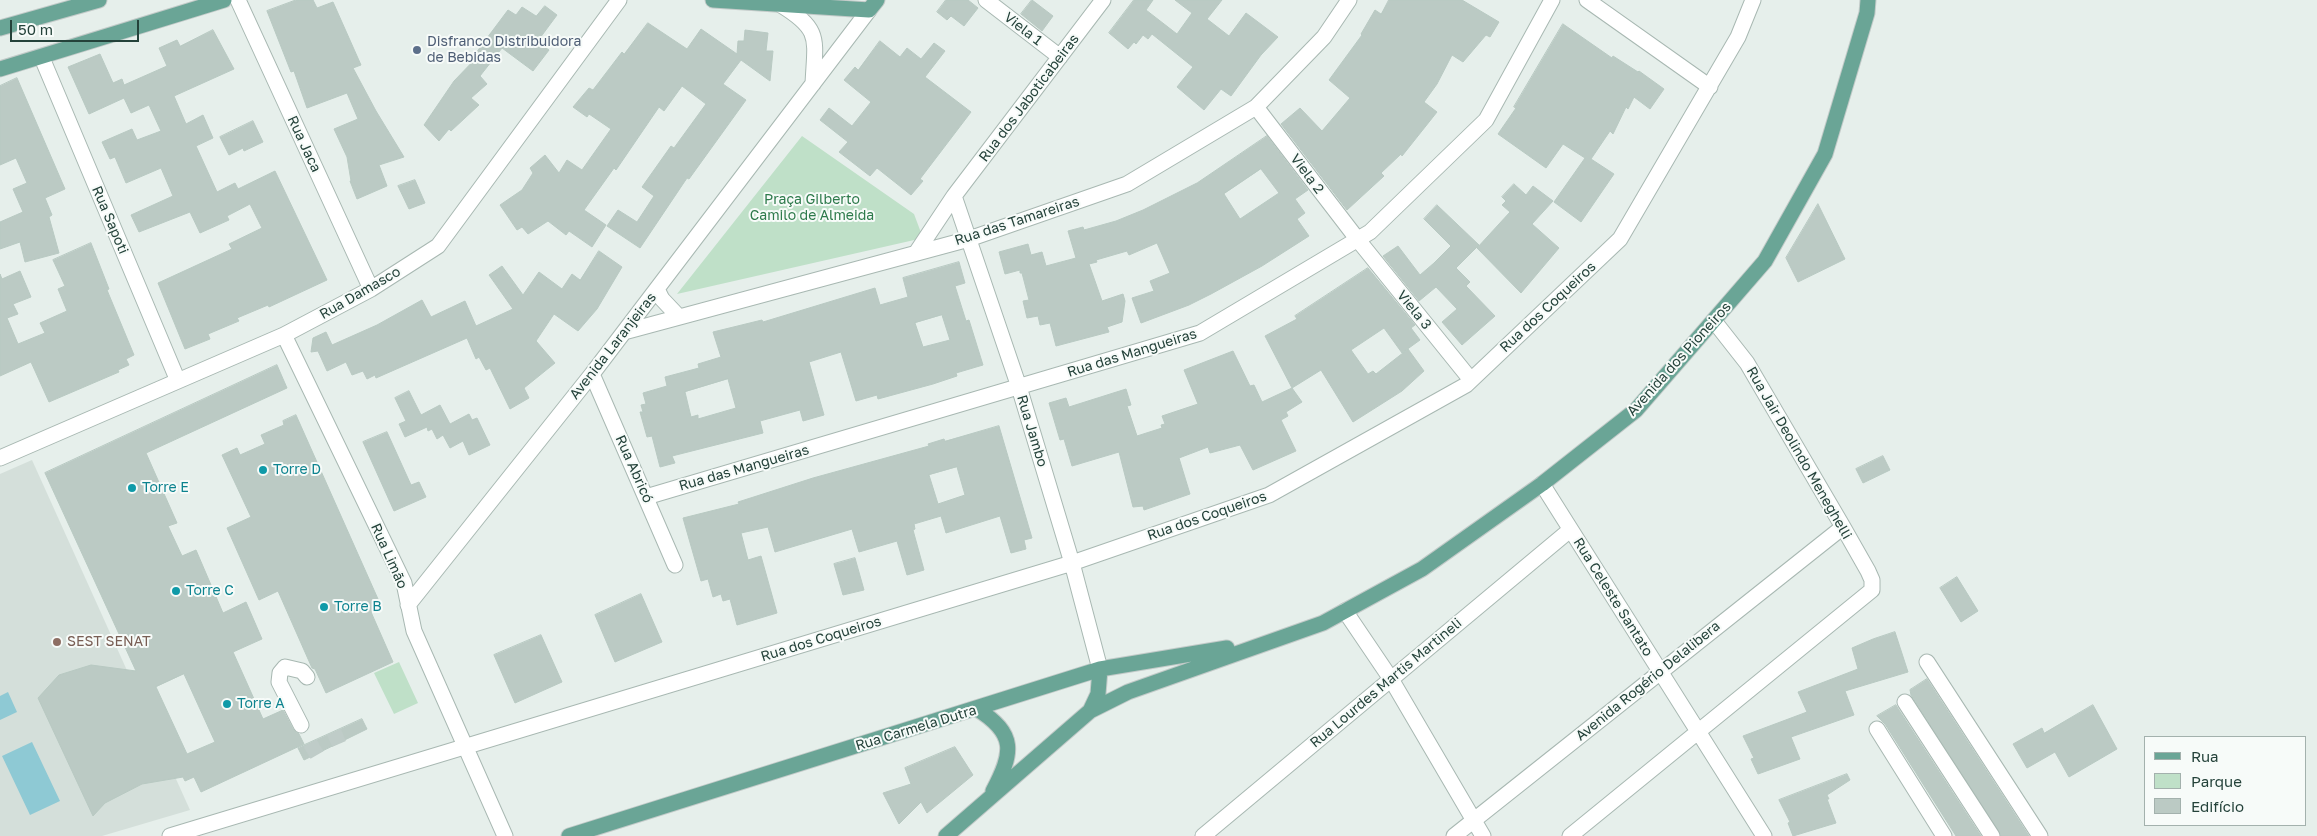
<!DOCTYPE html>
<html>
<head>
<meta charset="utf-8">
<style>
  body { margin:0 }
  #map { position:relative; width:2317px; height:836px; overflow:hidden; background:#e6efeb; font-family:"Golos Text",sans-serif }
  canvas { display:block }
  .legend { position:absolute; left:2144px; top:736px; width:162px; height:90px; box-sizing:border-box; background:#f7fbf9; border:1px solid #a3b1ad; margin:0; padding:6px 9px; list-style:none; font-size:15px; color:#24423a }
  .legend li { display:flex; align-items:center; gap:10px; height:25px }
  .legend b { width:25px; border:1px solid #a3b1ad }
  .scale { position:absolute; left:10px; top:20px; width:129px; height:22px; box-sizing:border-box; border:2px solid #24423a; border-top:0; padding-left:6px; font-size:15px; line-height:18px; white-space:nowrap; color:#24423a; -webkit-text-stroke:4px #f7fbf9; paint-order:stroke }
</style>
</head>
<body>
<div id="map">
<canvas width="2317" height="836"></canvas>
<ul class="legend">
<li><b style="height:6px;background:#6aa596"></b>Rua</li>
<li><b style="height:14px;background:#bfe0c8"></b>Parque</li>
<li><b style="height:14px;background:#bbcac4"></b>Edifício</li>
</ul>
<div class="scale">50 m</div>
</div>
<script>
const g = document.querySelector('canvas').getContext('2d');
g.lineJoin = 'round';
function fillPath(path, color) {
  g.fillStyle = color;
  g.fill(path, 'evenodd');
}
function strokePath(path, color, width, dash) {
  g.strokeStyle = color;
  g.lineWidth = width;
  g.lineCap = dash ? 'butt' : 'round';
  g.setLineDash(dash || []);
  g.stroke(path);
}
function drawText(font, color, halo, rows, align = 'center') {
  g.font = font + ' "Golos Text",sans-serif';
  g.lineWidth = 4;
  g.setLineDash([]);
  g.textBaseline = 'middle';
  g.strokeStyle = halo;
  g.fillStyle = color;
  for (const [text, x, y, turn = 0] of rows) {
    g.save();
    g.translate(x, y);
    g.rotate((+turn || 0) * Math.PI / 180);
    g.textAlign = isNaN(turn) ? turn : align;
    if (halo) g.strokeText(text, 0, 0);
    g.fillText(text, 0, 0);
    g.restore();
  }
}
const built = new Path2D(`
  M32,460l158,350 -88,26h-102v-362z`);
const green = new Path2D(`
  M802,136l112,78 9,24 -246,56z
  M399,662l19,41 -24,11 -20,-41z`);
const water = new Path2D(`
  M8,692l9,20 -17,8v-24z
  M32,742l28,59 -30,14 -28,-59z`);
const building = new Path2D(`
  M296,0h17l4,8 16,-6 28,63 -8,3 23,43 28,46 -25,8 8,21 -30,13 -7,-18h1l-4,-24 -13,-28 24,-10 -11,-26 -40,15 -13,-37 -3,1 -24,-61z
  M946,0h22l10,8 -14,18 -13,-10 -4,4 -10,-8z
  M1032,0l21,16 -11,15 -21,-17z
  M1134,0h19l-7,10 31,24 15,-21 -17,-13h47l-15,19 22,17 17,-23 32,24 -17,18 -30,41 -10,-7 -17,21 -27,-23 16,-20 -41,-33 -4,5 -5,-4 -7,9 -2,-2 -6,7 -19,-16z
  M1389,0h73l37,22 -9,15 -4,-2 -23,27 -11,-7 -15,29 -13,18 13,10 -35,44 -1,-2 -20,19 3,3 -37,34 -66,-86 19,-16 22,23 28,-33 -21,-18 33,-45 -1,-1 14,-24 6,4z
  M545,6l12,9 -20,27 12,8 -16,21 -31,-23 -22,28 7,8 -16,14 8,7 -28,26 -2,-2 -10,12 -15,-16 30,-44 25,-26 -3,-2 11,-15 21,-28 8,5 6,-8 14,9z
  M648,23l39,26 14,-20 36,25 1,-13h6l1,-11 23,3 -2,18h7l-3,30 -29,-21 -18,24 23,16 -57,79 -2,-1 -47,70 -33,-22 11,-16 19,12 17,-26 -12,-9 29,-41 3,2 32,-44 -24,-18 -18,25 -5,-4 -43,63 -2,-2 -30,42 22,15 -14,22 -23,-16 -3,4 -18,-14 -20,13 -6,-7 -5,3 -17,-25 22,-15 11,-17 -3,-5 15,-13 14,18 8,-13 15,10 29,-41 -22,-15 -2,3 -14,-10 16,-19 4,2 29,-38 2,2z
  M1563,24l49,34 1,-2 25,16 1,-1 25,18 -14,20 -16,-12 -6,12 -2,-2 -13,27 -3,-3 -19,28 23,15 -33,48 -27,-20 31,-44 -22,-14 -17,24 -48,-34 18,-26 -2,-1z
  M213,30l21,39 -60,27 12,28 17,-9 10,23 -17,8 21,46 18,-9 3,6 37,-18 52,109 -58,27 -1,-2 -31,13 2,3 -31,13 2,5 -25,10 -27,-66 74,-34 -3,-5 33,-16 -12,-24 -23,12 2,4 -29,13 -10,-21 -51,20 -8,-17 42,-19 -12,-28 -35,15 -11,-26 -5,2 -8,-17 30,-13 5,11 24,-9 -12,-26 -18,8 -7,-15 -35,16 -21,-47 32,-13 13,29 9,-4 2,6 43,-19 -8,-18 18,-8 3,6z
  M880,41l20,16 7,-9 14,11 13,-16 11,8 -20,26 46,35 -51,67 3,2 -12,14 -34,-27 -7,8 -31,-24 9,-10 -28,-22 9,-12 23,18 19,-24 -27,-22 11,-13 3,3z
  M17,78l48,111 -20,9 7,17 -3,2 10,36 -34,9 -5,-20 -20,7v-27l23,-10 -10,-23 14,-6 -11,-25 -16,7v-79z
  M253,121l10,21 -19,9 -1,-3 -14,7 -9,-18z
  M1267,136l41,54 -13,9 10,14 -8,6 12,17 -47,30 -51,28 -22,11 -48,18 -9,-25 22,-7 -4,-10 20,-8 -13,-30 -28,12 -2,-4 -31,9 1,2 -8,2 13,37 21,-7 2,7 -3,21 -15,5 2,5 -53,14 -6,-23 -10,2 -2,-9 -11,2 -4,-17 6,-1 -7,-27h-2v-3l-15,4 -6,-22 29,-8 3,11 11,-3 4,14 30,-8 -8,-27 15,-4 1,3 32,-9 27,-11 54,-27zM1261,169l18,24 -39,26 -16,-25z
  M415,180l10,23 -16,6 -11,-23z
  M1514,184l12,11 7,-9 20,15 -21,23 27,24 -38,45 -44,-45 33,-36 -8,-7 4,-4 -4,-4z
  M1818,204l27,55 -47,23 -12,-24z
  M1437,205l42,40 -23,23 14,14 -4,4 29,30 -33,29 -20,-23 15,-13 -21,-22 -17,14 -36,-45 15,-10 22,29 14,-12 17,-17 -27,-27z
  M91,243l18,46 -2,1 27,65 -8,4 3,6 -11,5 1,2 -70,30 -18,-40 -31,14v-102l2,5 18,-8 11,26 -18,7 5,10 -11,4 11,26 27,-11 -5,-10 27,-12 -9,-22 7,-3 -12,-26z
  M599,251l23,16 -25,42 -19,22 -24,-17 -18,27 19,22 -31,25 5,10 -19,11 -20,-41 -4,2 -7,-13 -3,2 -9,-21 -91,40 -1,-3 -8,4 -4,-8 -11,4 -6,-13 -19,9 -9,-20 -7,1 2,-14 13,-6 6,13 45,-20 45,-25 9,17 34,-16 11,25 37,-17 -24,-34 13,-9 21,29 16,-23 23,17 10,-15 8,6z
  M959,262l6,21 -10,3 11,35 3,-1 14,45 -27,8 1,3 -24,8 -55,15 -1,-4 -21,6 -15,-49 -32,10 15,53 -21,6 -3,-11 -40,11 3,12 -91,23 3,7 -15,4 -8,-31 -5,1 -7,-25h3l-2,-7 5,-1 -3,-11 24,-7 -2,-9 34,-9 -1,-4 23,-7 -8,-25 49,-12 1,2 112,-34 5,17 28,-8 -5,-19zM942,315l8,25 -27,7 -8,-24zM728,379l8,29 -38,11v-4l-7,2 -6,-25z
  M1368,268l47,57 -4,3 9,12 -18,13 -18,-25 -33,22 17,24 5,-3 3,3 32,-25 16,22 -22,20 -49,31 -32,-52 -29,18 10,14 -16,10 2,4 -7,4 15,31 -43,19 -13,-25 -30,8 -2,-6 -29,11 11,36 -46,16 -1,-4 -10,1 -14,-55 -47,14 -8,-27 -4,1 -11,-37 17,-5 3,9 57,-18 5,16 -4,1 10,30 25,-8 -1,-3 4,-1 -3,-8 36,-12 -14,-34 49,-19 17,35 4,-1 8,17 30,-14 -27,-52 32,-17 -2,-3z
  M277,365l10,23 -141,65 31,70 -9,3 14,30 14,-6 27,63 23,-11 16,37 -29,13 30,67 20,-9 10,19 6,5 5,10 -103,48 -7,-15 -9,4 -2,-4 -41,7 -37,19 -12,13 -55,-118 21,-23 32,-10 45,6 -91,-198zM184,674l31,68 -28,12 -31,-67z
  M409,391l12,24 19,-10 10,19 19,-10 3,6 5,-2 13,27 -21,10 -6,-14 -13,7 -7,-13 -6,4 -5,-10 -4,2 -1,-4 -22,10 -6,-13 7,-3 -11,-23z
  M296,415l86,193 -11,4 22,50 -67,31 -11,-24 -3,-1 -34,-77 -19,9 -32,-72 24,-11 -29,-62 15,-7 3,7 25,-11 -4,-9 23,-10 -1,-4z
  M999,426l33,112 -8,2 2,9 -15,4 -11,-37 -54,17 -5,-17 -27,8 1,5 -2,1 11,40 -17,5 -10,-34 -38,11 -7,-23 -77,23 -7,-25 -27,6 7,27 13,-4 16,57 -40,12 -7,-26 -7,2 -2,-7 -8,3 -5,-18 -7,2 -18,-63 56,-14 -1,-2 75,-24 116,-32 -1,-2 16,-5 1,2zM957,467l8,28 -27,9 -9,-29z
  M387,432l24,53 8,-3 7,15 -32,14 -31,-69z
  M1883,456l7,14 -27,13 -7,-14z
  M855,558l9,32 -21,5 -9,-31z
  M1957,577l21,34 -17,11 -21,-34z
  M641,594l21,48 -47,20 -20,-47z
  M1895,632l13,40 -63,19 9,24 -63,22 9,22 -42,15 -7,-15 3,-1 -11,-22 64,-24 -9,-20 60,-23 -6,-21 21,-9z
  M541,635l21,47 -47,21 -21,-48z
  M1927,679l102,157h-28l-90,-141 -1,-5z
  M1896,705l1,2 84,129h-25l-71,-112 -8,-8z
  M2093,705l24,44 -48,28 -14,-25 -28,16 -14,-24 29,-16 2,5z
  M362,719l5,10 -63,31 -6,-12z
  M955,747l18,28 -46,38 -6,-11 -22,22 -16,-31 28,-9 -6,-16z
  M1847,774l3,6 -23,15 2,4h-2l9,24 -43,13 -5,-13 2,-1 -11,-22z`);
const minorTunnel = new Path2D(`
  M334,732l5,12
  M310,743l7,12`);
const minor = new Path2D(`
  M238,0l133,289
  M986,0l74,57
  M1587,0l123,87
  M781,5c41,25 34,34 32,79
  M42,58l136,323
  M1256,107l102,133 113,140
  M954,196l65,191 53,176 28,106
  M916,253l38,-57 149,-196
  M657,289l5,10 17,18
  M624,332l345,-93 158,-55 129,-77 68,-70 25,-37
  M284,335l120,248 10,48 91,205
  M592,374l83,191
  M0,458l284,-123 87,-46 67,-43 181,-246
  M1542,484l222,352
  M646,497l554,-164 170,-101 116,-112 66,-120
  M408,605l184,-231 277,-364
  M1345,611l46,68 92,157
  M1927,662l113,174
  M1905,702l87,134
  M301,725l-22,-43 1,-9 5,-6 17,4 5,6
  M1877,729l67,107
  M170,836l902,-273 197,-68 197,-110 154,-146 118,-202 15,-37
  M1203,836l367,-306
  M1454,836l389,-309
  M1570,836l302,-246v-10l-4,-9 -25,-44 -96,-164 -33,-42`);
const major = new Path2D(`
  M713,0l156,10 8,-10
  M0,28l99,-28
  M0,69l224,-69
  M977,709c40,25 36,44 16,82
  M1090,711l8,-17 2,-25
  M569,836l531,-167 127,-21
  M946,836l144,-125 38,-19 195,-69 99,-54 120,-85 94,-74 129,-149 60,-107 42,-141 1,-13`);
const markers = [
  [417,50,5,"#5c6f8a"],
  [263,470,5,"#0f9aa8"],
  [132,488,5,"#0f9aa8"],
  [176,591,5,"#0f9aa8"],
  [324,607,5,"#0f9aa8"],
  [57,642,5,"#8d6e63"],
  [227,704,5,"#0f9aa8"]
];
const streetNames = [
  ["Viela 1",1023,29,38],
  ["Rua dos Jaboticabeiras",1029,98,-53],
  ["Rua Jaca",304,144,65],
  ["Viela 2",1307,174,53],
  ["Rua Sapoti",110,220,67],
  ["Rua das Tamareiras",1017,221,-18],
  ["Rua Damasco",360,293,-30],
  ["Rua dos Coqueiros",1548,307,-43],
  ["Viela 3",1414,310,51],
  ["Avenida Laranjeiras",613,346,-52],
  ["Rua das Mangueiras",1132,353,-17],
  ["Avenida dos Pioneiros",1679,359,-48],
  ["Rua Jambo",1032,431,73],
  ["Rua Jair Deolindo Meneghelli",1799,453,60],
  ["Rua das Mangueiras",744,468,-16],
  ["Rua Abricó",634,469,66],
  ["Rua dos Coqueiros",1207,516,-19],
  ["Rua Limão",389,556,66],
  ["Rua Celeste Santato",1613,597,58],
  ["Rua dos Coqueiros",821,639,-17],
  ["Avenida Rogério Delalibera",1648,681,-39],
  ["Rua Lourdes Martis Martineli",1386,683,-40],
  ["Rua Carmela Dutra",916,728,-17]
];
const serviceNames = [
  ["Disfranco Distribuidora",427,42],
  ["de Bebidas",427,58]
];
const parkNames = [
  ["Praça Gilberto",812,200],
  ["Camilo de Almeida",812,216]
];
const cultureNames = [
  ["Torre D",273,470],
  ["Torre E",142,488],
  ["Torre C",186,591],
  ["Torre B",334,607],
  ["Torre A",237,704]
];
const educationNames = [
  ["SEST SENAT",67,642]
];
fillPath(built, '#d4dfda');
fillPath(green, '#bfe0c8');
fillPath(water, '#8ec9d4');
fillPath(building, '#bbcac4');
strokePath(building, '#b8c9c2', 1);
strokePath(minorTunnel, '#bfccc8', 15, [15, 8]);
strokePath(minor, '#a8b8b2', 17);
strokePath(major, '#c2cac8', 17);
strokePath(minor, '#fff', 15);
strokePath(major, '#6aa596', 15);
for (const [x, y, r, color] of markers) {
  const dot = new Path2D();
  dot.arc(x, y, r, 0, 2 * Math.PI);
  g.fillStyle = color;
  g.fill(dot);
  strokePath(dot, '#f7fbf9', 2);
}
drawText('14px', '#24423a', '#f7fbf9', streetNames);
drawText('14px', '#4e5e75', '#f7fbf9', serviceNames, 'left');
drawText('14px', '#2d7a4b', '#f7fbf9', parkNames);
drawText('14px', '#0d838f', '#f7fbf9', cultureNames, 'left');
drawText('14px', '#785e54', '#f7fbf9', educationNames, 'left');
</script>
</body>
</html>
